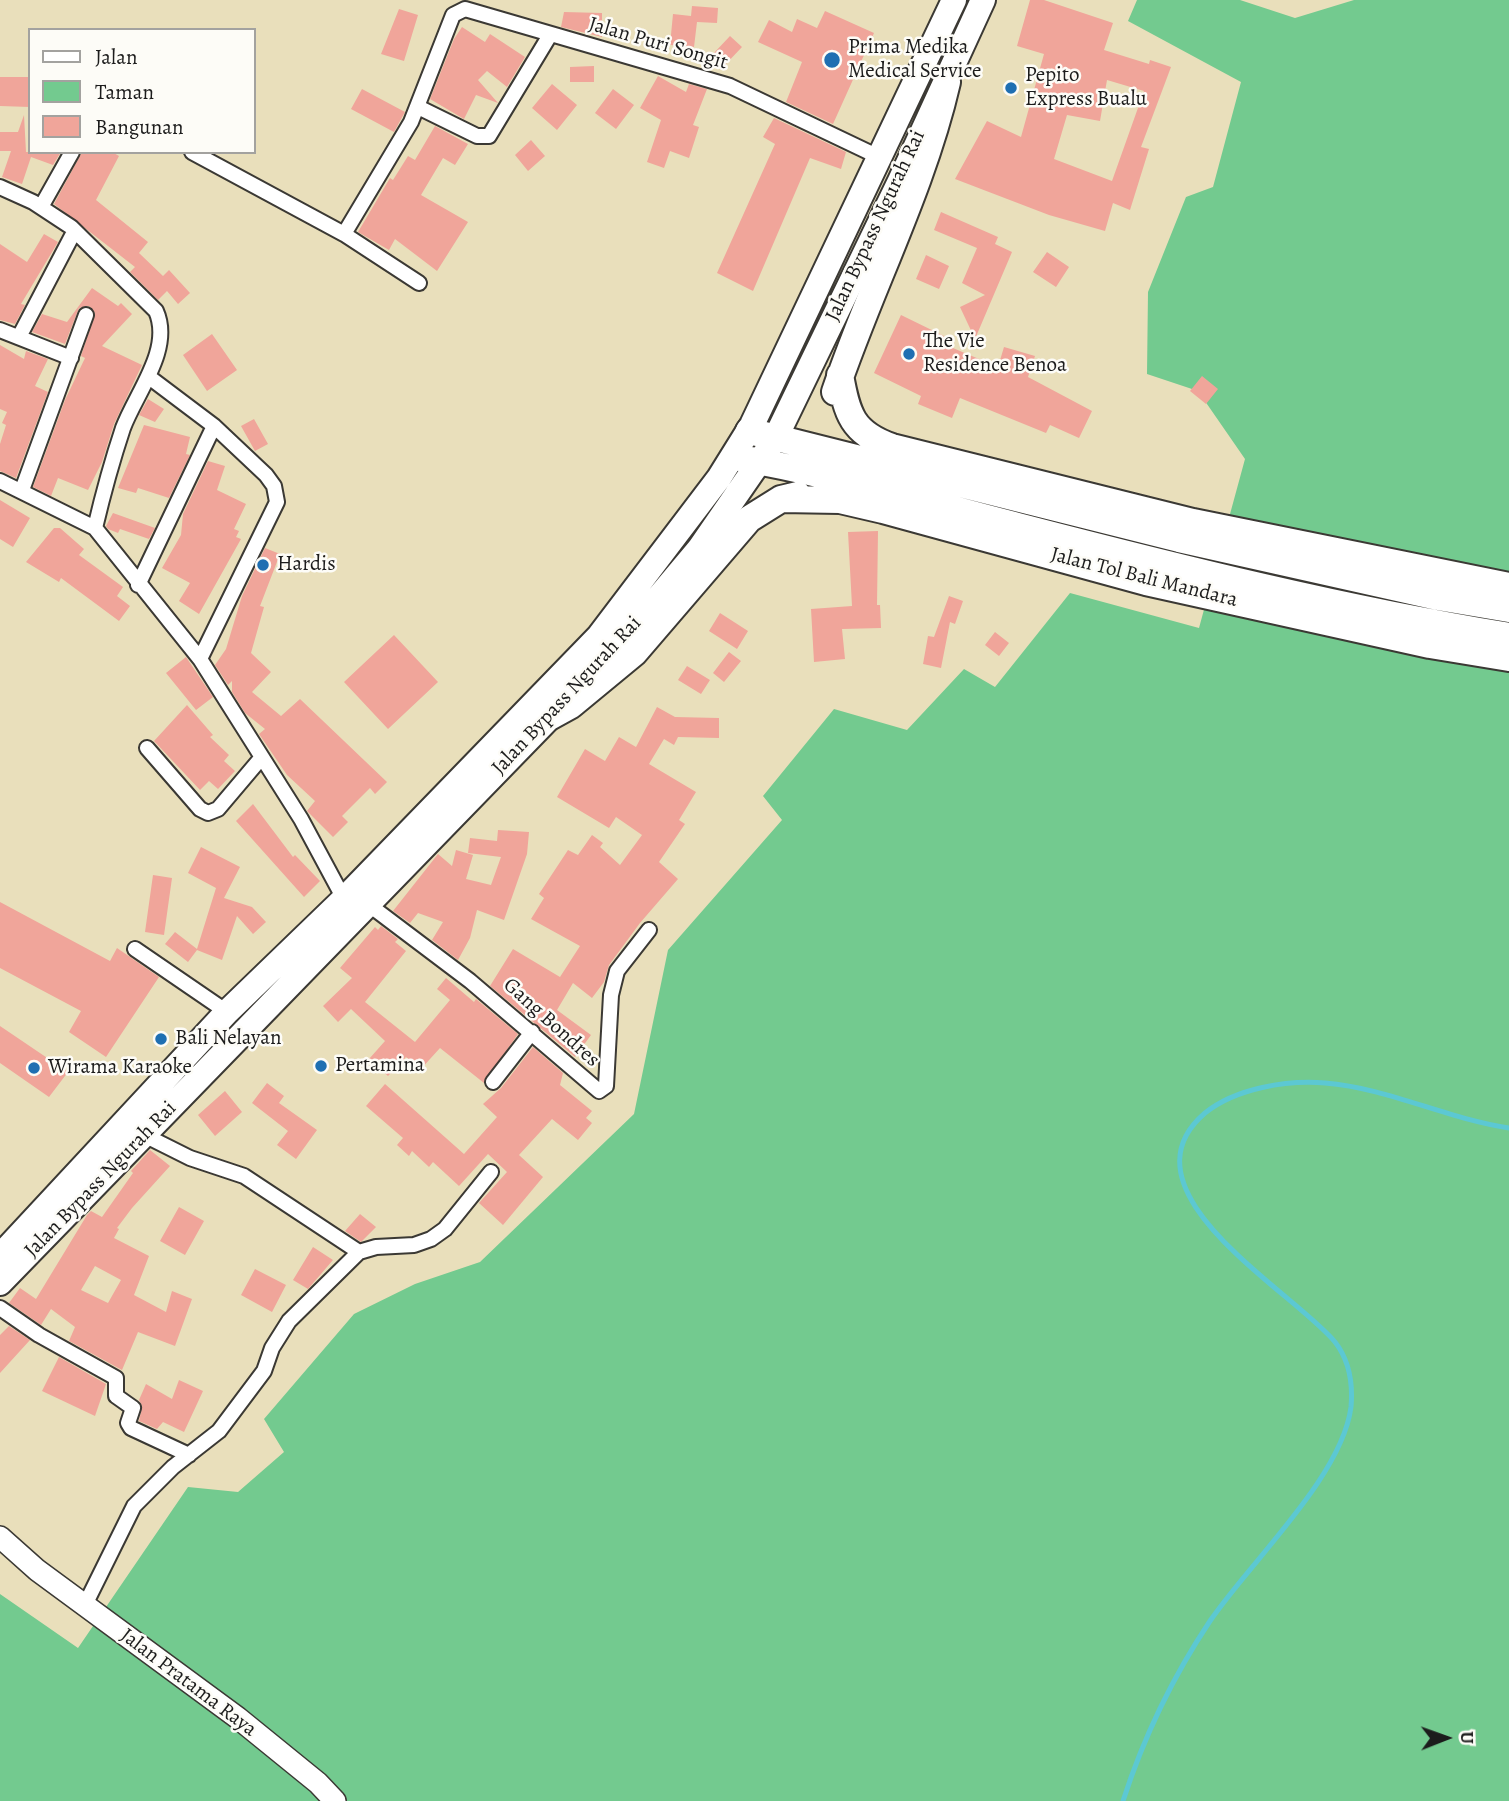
<!DOCTYPE html>
<html>
<head>
<meta charset="utf-8">
<style>
  body { margin:0 }
  #map { position:relative; width:1509px; height:1801px; overflow:hidden; background:#e9dfbb; font-family:Alegreya,serif }
  canvas { display:block }
  .legend { position:absolute; left:28px; top:28px; width:228px; height:126px; box-sizing:border-box; background:#fdfcf7; border:2px solid #a3a29f; margin:0; padding:9px 12px; list-style:none; font-size:21px; color:#1c1c1c }
  .legend li { display:flex; align-items:center; gap:14px; height:35px }
  .legend b { width:35px; border:2px solid #a3a29f }
  .north { position:absolute; left:1411px; top:1703px; width:70px; height:70px; -webkit-text-stroke:5px #fdfcf7; paint-order:stroke; rotate:89deg; font-size:19px; font-weight:700; line-height:28px; text-align:center; color:#1c1c1c }
  .north::after { content:''; display:block; margin:auto; width:24px; height:32px; background:#1c1c1c; clip-path:polygon(50% 0,100% 100%,50% 72%,0 100%) }
</style>
</head>
<body>
<div id="map">
<canvas width="1509" height="1801"></canvas>
<ul class="legend">
<li><b style="height:9px;background:#fff"></b>Jalan</li>
<li><b style="height:19px;background:#73ca8f"></b>Taman</li>
<li><b style="height:19px;background:#f0a59a"></b>Bangunan</li>
</ul>
<div class="north">U</div>
</div>
<script>
const g = document.querySelector('canvas').getContext('2d');
g.lineJoin = 'round';
function fillPath(path, color) {
  g.fillStyle = color;
  g.fill(path, 'evenodd');
}
function strokePath(path, color, width, dash) {
  g.strokeStyle = color;
  g.lineWidth = width;
  g.lineCap = dash ? 'butt' : 'round';
  g.setLineDash(dash || []);
  g.stroke(path);
}
function drawText(font, color, halo, rows, align = 'center') {
  g.font = font + ' Alegreya,serif';
  g.lineWidth = 5;
  g.setLineDash([]);
  g.textBaseline = 'middle';
  g.strokeStyle = halo;
  g.fillStyle = color;
  for (const [text, x, y, turn = 0] of rows) {
    g.save();
    g.translate(x, y);
    g.rotate((+turn || 0) * Math.PI / 180);
    g.textAlign = isNaN(turn) ? turn : align;
    if (halo) g.strokeText(text, 0, 0);
    g.fillText(text, 0, 0);
    g.restore();
  }
}
const green = new Path2D(`
  M1137,0h103l55,18 59,-18h155v1801h-1509v-207l78,54 110,-161 50,5 46,-40 -20,-33 90,-105 61,-30 65,-22 154,-148 34,-164 114,-130 -19,-24 71,-87 73,21 57,-61 31,18 75,-94 129,35 46,-169 -47,-68 -51,-17 1,-82 38,-95 27,-10 28,-105 -113,-61z`);
const stream = new Path2D(`
  M1123,1801c21,-65 49,-123 87,-180 40,-59 132,-144 141,-214 2,-23 -2,-47 -16,-65 -41,-50 -221,-151 -130,-229 31,-25 82,-33 120,-30 63,5 122,36 184,45`);
const building = new Path2D(`
  M1030,0h14l69,23 -9,27 45,14 1,-4 21,7 -30,80 8,2 -19,61 -17,-7 -8,28 -56,-16 -94,-36 32,-58 34,16 23,-83 -27,-8zM1107,80l37,11 -32,90 -58,-22 13,-44 33,6z
  M692,6l26,2 -1,15 -20,-1 -3,25 -24,-2 3,-31 18,2z
  M399,9l19,6 -14,46 -23,-7z
  M825,11l49,22 -41,91 -47,-22 16,-40 -44,-20 11,-22 23,12 5,-13 20,9z
  M564,12l38,1v24l-41,-10z
  M462,27l23,15 5,-8 35,23 -18,30 -20,-16 -9,9 20,23 -22,-8 -12,24 -34,-20 24,-60z
  M730,36l12,11 -18,19 -11,-12z
  M594,66v16h-24v-15z
  M658,76l28,16 3,-8 18,5 -14,36 6,2 -10,31 -19,-7 -6,17 -17,-6 14,-42 -21,-12z
  M0,77h30v30l-30,-1z
  M552,84l25,21 -20,25 -25,-22z
  M362,89l43,23 -11,20 -43,-23z
  M613,89l21,16 -18,24 -21,-16z
  M24,115l2,37h35l-8,13 -22,-8 -9,27 -20,-7 9,-26h-11v-19h18z
  M774,118l72,34 -5,17 -31,-11 -57,133 -36,-18 58,-129 -12,-7z
  M435,126l33,18 -13,21 -12,-7 -22,37 47,27 -31,49 -42,-32 -6,11 -31,-18 32,-54 3,2 15,-24 7,4z
  M531,140l14,16 -17,15 -13,-16z
  M82,152h30l7,4 -23,44 52,42 -9,11 24,23 6,-6 21,23 -12,11 -11,-13 -9,9 -28,-28 5,-5 -81,-63z
  M941,212l57,25 -3,7 17,8 -37,87 -15,-32 25,-12 -23,-12 15,-35 -43,-18z
  M44,234l14,8 -37,62 4,1 -10,19 -15,-4v-76l27,18z
  M1047,252l22,15 -13,20 -23,-15z
  M926,255l23,11 -10,23 -23,-10z
  M92,288l26,18 3,-3 11,11 -30,32 40,19 -28,59 -12,38 -14,28 -30,-12 -7,18 -18,-9 32,-87 20,-42 -4,-2 14,-43 -6,-7 -10,2 -14,36 -33,-12 10,-18 25,8z
  M901,315l43,21 -3,7 57,24 6,-20 31,9 -7,21 64,34 -13,27 -29,-13 -4,8 -86,-35 -8,20 -34,-14 3,-8 -47,-23z
  M212,334l25,36 -30,21 -24,-36z
  M0,345l24,14 2,-8 22,8 -13,27 13,6 -32,86 -16,-7v-27l6,-19 -4,-2 5,-11 -7,-3z
  M1202,376l16,13 -12,15 -16,-13z
  M148,399l16,10 -9,13 -16,-7z
  M254,419l14,25 -13,7 -14,-25z
  M144,425l46,12 -4,17 4,1 -21,43 -31,-10 -2,5 -18,-5z
  M208,461l17,5 -8,24 29,14 -12,25 5,2 -3,6 5,2 -42,75 -20,-13 11,-18 -28,-15 19,-33 2,-21z
  M0,500l30,18 -17,29 -13,-8z
  M113,513l42,15 -6,11 -29,-10 -2,4 -10,-4 -2,-3z
  M54,528h6l24,21 -5,6 44,32 -6,9 13,10 -11,15 -58,-43 -2,4 -33,-20z
  M878,531l-1,74h3l1,23 -39,1 3,30 -31,3 -3,-53 41,-3 -4,-74z
  M265,548l15,6 -20,52 4,1 -13,46 20,19 -19,20 29,24 19,-17 87,83 -12,12 -5,-6 -28,28 6,6 -15,15 -26,-26 8,-10 -28,-26 -28,-41 6,-5 -20,-16 -13,-21v-11l-4,4 -13,-20 11,-16 16,-53z
  M949,596l14,5 -8,23 -5,-2 -9,46 -18,-4 5,-28 6,1z
  M720,613l28,18 -11,18 -28,-18z
  M995,632l14,11 -10,13 -14,-11z
  M394,635l44,47 -50,47 -44,-47z
  M729,652l12,9 -17,21 -11,-9z
  M186,657l27,40 -17,13 -30,-37z
  M687,666l23,14 -9,14 -23,-14z
  M187,705l26,30 -3,2 19,18 -5,6 11,10 -17,18 -9,-8 -9,9 -46,-49z
  M657,707l18,10 44,1v20l-41,-1 -4,8 -10,-6 -15,25 47,28 -17,28 6,4 -26,38 19,17 -38,44 -31,42 -5,17 -12,16 -19,-15 -16,27 34,25 -16,22 -85,-71 23,-37 47,28 20,-31 -49,-27 13,-21 -5,-4 29,-44 10,5 14,-20 11,8 -3,4 20,18 22,-30 -26,-18 -7,11 -52,-31 28,-48 20,12 14,-24 17,10z
  M253,804l40,53 2,-2 25,26 -16,16 -68,-76z
  M498,830l31,2 -2,22 -23,66 -27,-10 -7,28 -12,22 -26,-20 11,-18 -25,-9 -8,10 -17,-12 45,-57 14,12 4,-16 17,5 -7,24 25,6 10,-28 -33,-4 2,-15 27,3z
  M201,847l39,20 -16,31 28,9 14,15 -13,12 -16,-18 -15,44 -25,-10 -9,12 -23,-18 10,-12 22,17 19,-61 -28,-15z
  M153,875l19,3 -8,57 -19,-3z
  M0,902l110,59 7,-13 42,29 -53,80 -37,-25 12,-21 -81,-43z
  M381,926l17,13 -3,3 11,9 -41,51 50,40 35,-42 -13,-11 9,-11 28,24 2,-3 42,35 -34,49 -44,-35 -20,22 -14,-13 -18,19 -19,-17 16,-18 -34,-32 -13,13 -15,-16 29,-28 -12,-10 35,-41 3,3z
  M0,1026l68,46 -19,25 -49,-34z
  M533,1047l30,26 -3,12 32,26 -6,7 6,5 -14,17 -26,-21 -33,36 24,22 -40,48 -24,-22 28,-31 -19,-18 -29,32 -26,-24 -4,5 -17,-16 -3,5 -12,-11 6,-7 -37,-32 19,-22 79,70 33,-37 -14,-13 18,-16z
  M267,1083l17,13 -5,7 38,27 -21,29 -19,-14 11,-14 -36,-28z
  M225,1091l17,21 -27,24 -17,-21z
  M150,1150l20,16 -38,42 -15,20 2,1 -5,9 35,18 -15,39 32,17 6,-21 20,8 -17,47 -37,-14 -16,38 -53,-29 6,-14 -24,-18 -10,16 -32,-22 11,-15 16,11 51,-84 4,-4 11,6 31,-44 -2,-2zM95,1266l26,14 -13,23 -27,-13z
  M179,1207l25,14 -19,34 -25,-14z
  M360,1214l16,13 -15,15 -16,-11z
  M313,1247l20,13 -25,29 -15,-9z
  M255,1269l31,16 -14,27 -31,-17z
  M9,1326l21,14 -30,33v-38z
  M59,1357l47,27 -11,32 -53,-25z
  M179,1380l24,11 -19,41 -21,-10 -6,7 -18,-8 3,-15 -3,-6 7,-16 26,15z`);
const minor = new Path2D(`
  M418,107l59,29h12l61,-101
  M192,152l152,82 67,-112 42,-107 12,-6 265,77 151,72
  M0,187l33,15 38,25 85,84c17,38 -20,82 -33,117 -11,33 -20,66 -28,100
  M41,207l31,-55
  M344,234l75,49
  M0,330l71,28
  M19,337l55,-105
  M149,377l65,49 52,49 8,11 3,16 -77,157
  M0,481l95,47 105,131 101,160 43,80
  M22,490l64,-175
  M138,585l76,-159
  M147,748l53,61 8,4 10,-4 44,-52
  M368,904l102,77 129,110 7,-5 5,-91 6,-24 32,-41
  M135,949l92,63
  M493,1082l39,-50
  M146,1136l44,22 54,18 115,76
  M0,1308l39,27 77,43v18l17,12 -5,15 3,5 58,27
  M85,1605l49,-99 39,-39 46,-36 45,-60 8,-23 17,-27 70,-69 17,-5 38,-2 17,-6 14,-10 46,-57`);
const secondary = new Path2D(`
  M0,1537l37,33 201,148 80,65 17,18`);
const trunk = new Path2D(`
  M0,1256l227,-244 117,-113 255,-263 120,-158 33,-53 202,-425
  M0,1283l551,-567 12,-19 58,-55 78,-93 76,-110 125,-258 83,-181`);
const motorway = new Path2D(`
  M840,375c7,39 12,58 52,72l301,75 316,64
  M835,392c35,-104 87,-202 112,-310
  M749,431l430,108 259,58 71,12
  M734,457c96,16 189,45 284,69 162,42 326,83 491,110
  M781,499l59,1 43,10 263,72 284,63 79,13
  M551,716l20,-11 63,-52 115,-134 32,-20 17,-4`);
const markers = [
  [832,60,9,"#1f6fb2"],
  [1011,88,7,"#1f6fb2"],
  [909,354,7,"#1f6fb2"],
  [263,565,7,"#1f6fb2"],
  [161,1039,7,"#1f6fb2"],
  [321,1066,7,"#1f6fb2"],
  [34,1068,7,"#1f6fb2"]
];
const streetNames = [
  ["Jalan Puri Songit",658,44,16],
  ["Jalan Bypass Ngurah Rai",876,226,-65],
  ["Jalan Tol Bali Mandara",1144,578,14],
  ["Jalan Bypass Ngurah Rai",567,696,-47],
  ["Gang Bondres",551,1023,42],
  ["Jalan Bypass Ngurah Rai",101,1180,-46],
  ["Jalan Pratama Raya",188,1683,37]
];
const poiNames = [
  ["Prima Medika",848,48],
  ["Medical Service",848,72],
  ["Pepito",1025,76],
  ["Express Bualu",1025,100],
  ["The Vie",923,342],
  ["Residence Benoa",923,366],
  ["Hardis",277,565],
  ["Bali Nelayan",175,1039],
  ["Pertamina",335,1066],
  ["Wirama Karaoke",48,1068]
];
fillPath(green, '#73ca8f');
strokePath(stream, '#5cc8d3', 5);
fillPath(building, '#f0a59a');
strokePath(minor, '#3b3934', 18);
strokePath(secondary, '#3b3934', 24);
strokePath(trunk, '#3b3934', 28);
strokePath(motorway, '#3b3934', 30);
strokePath(minor, '#fff', 14);
strokePath(secondary, '#fff', 21);
strokePath(trunk, '#fff', 24);
strokePath(motorway, '#fff', 26);
for (const [x, y, r, color] of markers) {
  const dot = new Path2D();
  dot.arc(x, y, r, 0, 2 * Math.PI);
  g.fillStyle = color;
  g.fill(dot);
  strokePath(dot, '#fdfcf7', 2.5);
}
drawText('21px', '#1c1c1c', '#fdfcf7', streetNames);
drawText('21px', '#1c1c1c', '#fdfcf7', poiNames, 'left');
</script>
</body>
</html>
